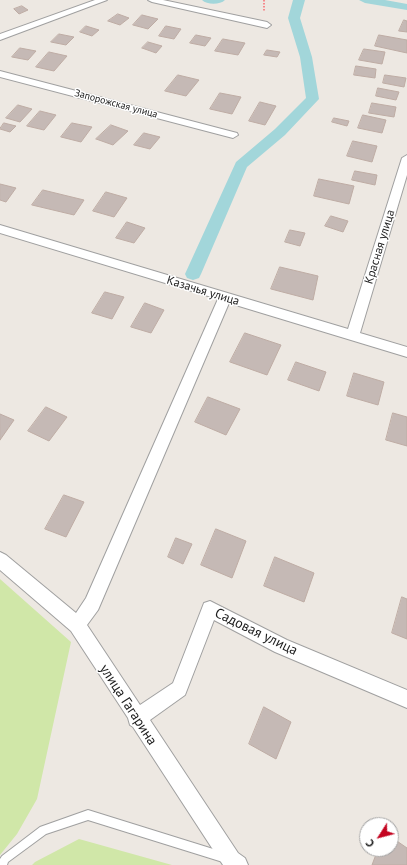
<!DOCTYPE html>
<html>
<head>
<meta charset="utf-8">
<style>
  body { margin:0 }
  #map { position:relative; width:407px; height:865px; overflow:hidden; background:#ede8e2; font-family:"PT Sans",sans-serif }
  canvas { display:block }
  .north { position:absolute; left:359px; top:817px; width:40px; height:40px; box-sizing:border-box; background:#fff; border:1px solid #a4a4a4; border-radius:50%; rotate:234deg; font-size:11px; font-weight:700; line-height:16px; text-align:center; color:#1c1c1c }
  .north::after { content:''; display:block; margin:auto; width:14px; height:18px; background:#c40420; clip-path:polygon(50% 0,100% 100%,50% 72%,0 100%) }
</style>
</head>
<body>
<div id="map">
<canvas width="407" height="865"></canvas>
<div class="north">С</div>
</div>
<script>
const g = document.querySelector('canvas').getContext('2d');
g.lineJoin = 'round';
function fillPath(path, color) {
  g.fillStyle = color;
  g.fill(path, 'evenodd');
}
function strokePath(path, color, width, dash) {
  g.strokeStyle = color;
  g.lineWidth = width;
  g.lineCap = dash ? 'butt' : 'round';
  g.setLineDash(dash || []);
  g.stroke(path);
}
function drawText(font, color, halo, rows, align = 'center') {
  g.font = font + ' "PT Sans",sans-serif';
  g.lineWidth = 3;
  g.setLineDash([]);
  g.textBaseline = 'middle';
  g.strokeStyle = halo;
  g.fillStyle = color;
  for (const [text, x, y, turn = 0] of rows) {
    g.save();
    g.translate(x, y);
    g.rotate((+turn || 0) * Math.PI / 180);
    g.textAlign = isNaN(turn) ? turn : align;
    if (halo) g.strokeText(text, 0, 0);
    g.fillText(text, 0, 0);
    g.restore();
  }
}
const grass = new Path2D(`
  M0,579l71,63 -34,157 -20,35 -17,21z
  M79,839l93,26h-140l3,-3z`);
const canal = new Path2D(`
  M202,0h23c-5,5 -18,5 -23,0z
  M293,0h12l-5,18 12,39 7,42 -34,36 -38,32 -46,107 -2,4 -6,2 -6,-2 -2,-4 51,-112 39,-33 31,-31 -6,-41 -12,-39z
  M359,0h26l22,4v6l-42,-7z`);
const building = new Path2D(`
  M22,6l6,4 -9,4 -5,-5z
  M118,14l11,4 -9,7 -12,-4z
  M142,15l16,4 -10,10 -15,-4z
  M404,20l3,1v11l-8,-1z
  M86,26l13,4 -7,6 -12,-4z
  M166,26l15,3 -7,10 -15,-3z
  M59,34l15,3 -8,8 -15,-3z
  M196,35l15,3 -6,8 -15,-3z
  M379,35l28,5v13l-32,-7z
  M223,39l22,4 -7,12 -23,-4z
  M148,42l14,4 -6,7 -14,-5z
  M20,48l16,3 -8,9 -16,-3z
  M364,49l21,3 -3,12 -23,-4z
  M267,50l13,2 -3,5 -13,-2z
  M49,52l18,4 -13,15 -18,-4z
  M356,66l20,3 -1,9 -21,-3z
  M178,75l21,5 -13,16 -21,-5z
  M385,75l21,3 -2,9 -21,-4z
  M378,88l21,4 -3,8 -20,-4z
  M220,93l21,4 -9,17 -22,-5z
  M260,102l16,4 -11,19 -16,-4z
  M372,103l24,4 -2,10 -25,-4z
  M18,105l14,4 -12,13 -14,-4z
  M40,111l16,4 -12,15 -17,-4z
  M363,115l23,5 -4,13 -24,-5z
  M334,118l15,3 -2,5 -15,-4z
  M4,123l12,3 -6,6 -10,-3z
  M72,123l20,4 -11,15 -20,-5z
  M111,125l17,6 -15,14 -17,-6z
  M144,133l16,4 -10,12 -16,-4z
  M353,141l24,5 -5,16 -25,-6z
  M355,171l22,4 -2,10 -23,-5z
  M319,179l35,7 -5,18 -35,-8z
  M0,184l16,4 -10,14 -6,-2z
  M43,190l41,10 -10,15 -42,-10z
  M106,192l21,6 -13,19 -21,-6z
  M331,216l17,5 -5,11 -18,-6z
  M127,222l18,6 -11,15 -18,-5z
  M290,230l15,3 -5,13 -15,-4z
  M280,267l38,9 -5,24 -42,-11z
  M105,292l19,5 -12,22 -20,-6z
  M145,303l19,7 -13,23 -20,-6z
  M245,333l36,12 -14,30 -37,-13z
  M296,362l30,10 -7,19 -31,-11z
  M354,373l30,9 -6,23 -31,-9z
  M208,397l32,12 -14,26 -31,-13z
  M46,407l21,10 -18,24 -21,-10z
  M393,413l14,4v29l-21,-6z
  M0,414l14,6 -14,20z
  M64,495l20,7 -18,35 -21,-8z
  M216,529l30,12 -14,37 -31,-13z
  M176,538l16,6 -9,20 -15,-7z
  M275,557l39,16 -10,29 -40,-16z
  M402,597l5,2v40l-15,-6z
  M264,707l27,15 -15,37 -27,-15z
  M391,837l16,11v17h-35l6,-16h13z`);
const path = new Path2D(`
  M264,0v11`);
const service = new Path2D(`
  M88,810l138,43 3,2 2,3 -2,3 -3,2 -138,-43 -42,14 -38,28 -1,3h-7v-6l2,-3 38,-29z`);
const minor = new Path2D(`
  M95,0h12l-107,40v-6z
  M148,0h15l104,22 4,3 -4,3 -115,-26z
  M0,71l237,62 1,2 -5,3 -233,-61z
  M407,155v20l-47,158 47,14v10l-178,-54 -131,307 -11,15 53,80 33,-22 31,-80 6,-2 77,39 120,50v18l-132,-56 -61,-32 -29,75 -35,25 88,133 7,5 3,7h-25l-90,-138 -3,-2 -2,-7 -57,-87 -71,-61v-18l6,3 70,58 10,-15 132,-299 -218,-66v-8l348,104 54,-171z`);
const farStreetnames = [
  ["Запорожская улица",116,104,15]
];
const streetNames = [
  ["Красная улица",380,247,-73],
  ["Казачья улица",203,291,17]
];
const nearStreetnames = [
  ["Садовая улица",256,632,26],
  ["улица Гагарина",128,705,57]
];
fillPath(grass, '#d0e7a8');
fillPath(canal, '#a2d6da');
fillPath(building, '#c5b9b5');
strokePath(building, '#beaca4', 1);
strokePath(service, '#a0a0a0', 2);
strokePath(minor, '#a0a0a0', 2);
strokePath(path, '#f76970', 1.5, [1.5, 1.5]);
fillPath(service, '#fff');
fillPath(minor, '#fff');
drawText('10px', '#1c1c1c', '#fff', farStreetnames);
drawText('12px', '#1c1c1c', '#fff', streetNames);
drawText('14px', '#1c1c1c', '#fff', nearStreetnames);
</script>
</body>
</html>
